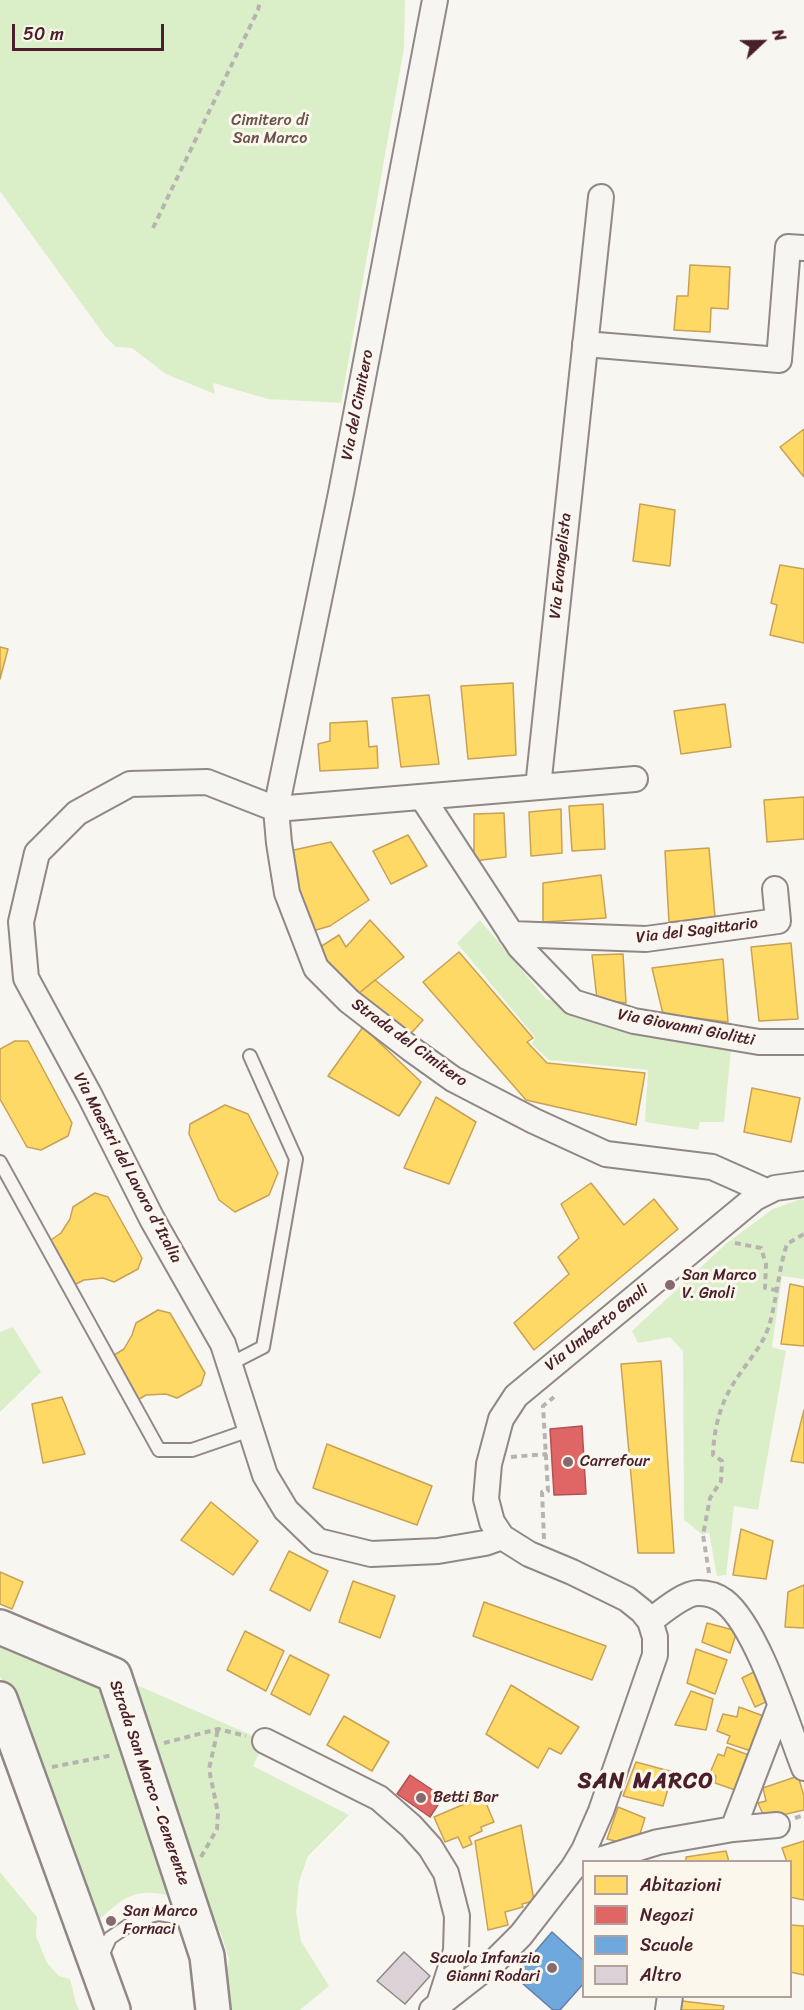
<!DOCTYPE html>
<html>
<head>
<meta charset="utf-8">
<style>
  body { margin:0 }
  #map { position:relative; width:804px; height:2010px; overflow:hidden; background:#f8f6f0; font-family:Sriracha,sans-serif }
  canvas { display:block }
  .legend { position:absolute; left:582px; top:1860px; width:210px; height:138px; box-sizing:border-box; background:#fbf7ec; border:2px solid #b4a19f; margin:0; padding:8px 10px; list-style:none; font-size:18px; color:#4a1f2b }
  .legend li { display:flex; align-items:center; gap:12px; height:30px }
  .legend b { width:30px; border:2px solid #b4a19f }
  .north { position:absolute; left:732px; top:12px; width:60px; height:60px; -webkit-text-stroke:4px #fbf7ec; paint-order:stroke; rotate:68deg; font-size:16px; font-weight:700; line-height:24px; text-align:center; color:#4a1f2b }
  .north::after { content:''; display:block; margin:auto; width:21px; height:27px; background:#4a1f2b; clip-path:polygon(50% 0,100% 100%,50% 72%,0 100%) }
  .scale { position:absolute; left:12px; top:24px; width:152px; height:27px; box-sizing:border-box; border:3px solid #4a1f2b; border-top:0; padding-left:8px; font-size:18px; line-height:21px; white-space:nowrap; color:#4a1f2b; -webkit-text-stroke:4px #fbf7ec; paint-order:stroke }
</style>
</head>
<body>
<div id="map">
<canvas width="804" height="2010"></canvas>
<ul class="legend">
<li><b style="height:16px;background:#ffd966"></b>Abitazioni</li>
<li><b style="height:16px;background:#e06666"></b>Negozi</li>
<li><b style="height:16px;background:#6fa8dc"></b>Scuole</li>
<li><b style="height:16px;background:#dad2d7"></b>Altro</li>
</ul>
<div class="north">N</div>
<div class="scale">50 m</div>
</div>
<script>
const g = document.querySelector('canvas').getContext('2d');
g.lineJoin = 'round';
function fillPath(path, color) {
  g.fillStyle = color;
  g.fill(path, 'evenodd');
}
function strokePath(path, color, width, dash) {
  g.strokeStyle = color;
  g.lineWidth = width;
  g.lineCap = dash ? 'butt' : 'round';
  g.setLineDash(dash || []);
  g.stroke(path);
}
function drawText(font, color, halo, rows, align = 'center') {
  g.font = font + ' Sriracha,sans-serif';
  g.lineWidth = 6;
  g.setLineDash([]);
  g.textBaseline = 'middle';
  g.strokeStyle = halo;
  g.fillStyle = color;
  for (const [text, x, y, turn = 0] of rows) {
    g.save();
    g.translate(x, y);
    g.rotate((+turn || 0) * Math.PI / 180);
    g.textAlign = isNaN(turn) ? turn : align;
    if (halo) g.strokeText(text, 0, 0);
    g.fillText(text, 0, 0);
    g.restore();
  }
}
const green = new Path2D(`
  M0,0h405l-1,48 -63,355 -73,-4 -55,-16 2,11 -49,-20 -34,-26 -16,-1 -11,-11 -105,-145z
  M480,920l66,79 185,50 -7,73h-24l-2,8 -53,-8 3,-52 -99,-10 -17,-16 3,-7 -78,-94z
  M801,1199l3,1v79l-22,-3 -10,71 14,4 -28,159 -24,-4 -8,69 -9,1 -8,-44 -6,3 -19,-15 -1,-169 -13,-14 -32,6 -6,-12 96,-89 45,-33z
  M13,1327l28,45 -41,40v-80z
  M0,1638l109,45 71,216c-45,-15 -56,-2 -88,27l-92,-250z
  M123,1679l142,62 -12,25 96,49 -41,41 -9,26 -3,31 5,28 28,45 -29,24h-75l-1,-25 5,-26 -9,-28 -20,-17z
  M0,1872l37,45 -1,19 11,27 12,13 11,3 6,24 3,7h-79z`);
const homes = new Path2D(`
  M690,265l40,2 -2,42 -17,-1 -1,24 -36,-2 3,-34h11z
  M804,429v48l-24,-30z
  M640,504l35,6 -5,56 -37,-5z
  M780,565l24,4v74l-34,-8 7,-30 -6,-2z
  M0,647l8,2 -8,30z
  M513,683l3,72 -48,4 -7,-73z
  M429,695l10,69 -38,3 -9,-69z
  M725,704l6,43 -50,7 -7,-43z
  M367,721l2,26 8,-1 1,22 -58,3 -2,-27 12,-3v-18z
  M804,797v42l-37,3 -3,-42z
  M603,804l2,45 -33,2 -3,-45z
  M561,809l1,44 -31,3 -2,-44z
  M504,813l2,44 -32,4v-47z
  M408,835l19,31 -36,18 -18,-33z
  M331,842l38,58 -39,26 -21,6 -20,-81z
  M709,848l6,69 -46,5 -4,-71z
  M601,875l5,43 -63,4v-39z
  M370,920l34,37 -51,41 -39,-47 25,-16 7,12z
  M791,943l7,76 -39,2 -8,-74z
  M459,952l74,86 -6,4 20,21 98,10 -9,52 -110,-25 -103,-118z
  M623,954l3,49 -29,-4 -5,-44z
  M723,959l5,63 -65,-8 -11,-46z
  M375,980l48,40 -17,19 -48,-45z
  M363,1027l58,55 -22,34 -71,-40z
  M15,1041h13l44,82 -4,13 -27,14 -14,-3 -27,-48v-50z
  M752,1088l48,10 -9,44 -47,-10z
  M436,1097l40,25 -27,62 -45,-16z
  M225,1105l23,9 30,59 -9,22 -34,17 -16,-12 -30,-66 1,-10z
  M591,1183l33,42 30,-26 24,30 -144,121 -20,-27 55,-49 -11,-17 21,-19 -18,-34z
  M95,1193l13,4 34,61 -4,11 -24,13 -11,-4 -19,2 -10,5 -26,-43 13,-9 9,-14 3,-12z
  M790,1284l14,3v59l-23,-2z
  M158,1310l12,3 35,60 -4,12 -24,13 -11,-4 -20,1 -10,6 -25,-44 13,-8 8,-14 4,-12z
  M661,1361l13,192h-36l-17,-189z
  M62,1397l23,57 -42,9 -11,-59z
  M804,1410v53l-13,-2z
  M327,1444l105,42 -15,39 -104,-37z
  M211,1502l47,39 -25,34 -52,-35z
  M741,1529l32,12 -7,38 -33,-4z
  M289,1551l39,20 -18,40 -40,-21z
  M0,1572l23,10 -11,27 -12,-5z
  M353,1581l42,15 -15,42 -41,-16z
  M804,1585v43l-19,-1 3,-35z
  M484,1602l122,44 -14,34 -119,-44z
  M707,1623l30,8 -7,22 -28,-11z
  M245,1631l39,20 -18,40 -39,-21z
  M696,1649l31,11 -12,34 -28,-11z
  M290,1655l39,20 -19,40 -39,-21z
  M758,1670l12,30 -15,7 -13,-29z
  M511,1685l68,42 -18,27 -12,-6 -11,20 -52,-34z
  M691,1691l22,8 -7,31 -31,-5z
  M739,1707l30,11 -12,35 -30,-10 3,-7 -13,-5 6,-17 14,3z
  M344,1716l45,26 -17,29 -45,-26z
  M727,1747l27,10 -13,35 -26,-9 1,-7 -6,-3 8,-19 6,2z
  M636,1762l37,10 -10,34 -40,-10z
  M798,1776l6,20v14l-39,9 -7,-16 8,-2 -3,-13z
  M483,1796l11,26 -13,5 1,4 -13,6 3,7 -9,4 -5,-11 -13,5 -11,-25z
  M618,1807l27,11 -9,28 -29,-7z
  M521,1825l13,76 -12,3 1,3 -18,5 3,13 -20,5 -13,-89z
  M804,1841v59l-14,-3v-35h-3l-5,-14z
  M726,1851l3,11h-43v-5z
  M790,1925l14,1v49l-14,-3z
  M682,2001l42,5 -1,4h-42z`);
const shops = new Path2D(`
  M582,1426l4,68 -32,1 -4,-66z
  M410,1775l33,22 -13,20 -33,-23z`);
const schools = new Path2D(`
  M552,1932l32,29v22l-24,27h-7l-39,-34z`);
const building = new Path2D(`
  M404,1952l26,24 -25,28 -28,-23z`);
const path = new Path2D(`
  M153,228l105,-218 2,-10
  M735,1243l26,5 5,16 -1,24 11,2
  M511,1457l36,-3
  M544,1539l-2,-47 6,-1 -5,-85 11,-9
  M709,1573l-6,-38 7,-37 11,-17 1,-20 -9,-6c1,-27 7,-51 22,-74 12,-19 27,-34 34,-55 8,-27 9,-55 18,-82l17,-10
  M164,1743l54,-14 28,7
  M52,1767l61,-12
  M795,1818l9,-3
  M201,1857l16,-28 1,-16 -9,-44 9,-40`);
const lane = new Path2D(`
  M0,1162l159,288h33l58,-20
  M230,1364l33,-17 33,-188 -46,-103
  M101,1958l9,-20 28,-19 21,-5 18,3 13,7`);
const street = new Path2D(`
  M435,0l-94,493 -65,316 3,34 8,50 29,75 33,33 62,48 42,30 81,42 72,33 106,13 54,24
  M585,344l194,16 9,-113 16,1
  M538,787l63,-590
  M422,797l98,150 53,55 61,19 125,21h45
  M511,934l135,5 132,-18 -3,-32
  M502,1537l-17,6 -47,8 -67,3 -53,-13 -32,-31 -21,-35 -42,-131 -71,-125 -62,-123 -64,-118 -5,-56 16,-69 40,-40 53,-29 77,-2 69,27 359,-30
  M650,1621c12,-9 34,-28 48,-28 9,0 18,2 26,8 33,25 64,126 80,167
  M265,1741l114,57 32,28 19,21 16,26 11,43 -1,35 -17,53
  M733,1829l47,-123
  M593,1862l65,-20 75,-13 44,-4
  M432,2010l64,-50 25,-25 52,-67 11,-18 17,-39 54,-156v-18l-5,-16 -8,-10 -15,-12 -55,-27 -43,-18 -27,-17 -10,-15 -6,-23 3,-35 12,-45 15,-23 239,-198 20,-10 29,-4
  M668,2010l2,-14`);
const secondary = new Path2D(`
  M0,1627l114,48 93,281 6,54
  M0,1699l113,311`);
const markers = [
  [670,1285,6,"#876a70"],
  [568,1462,6,"#876a70"],
  [421,1798,6,"#876a70"],
  [111,1921,6,"#876a70"],
  [552,1968,6,"#876a70"]
];
const parkNames = [
  ["Cimitero di",270,121],
  ["San Marco",270,139]
];
const streetNames = [
  ["Via del Cimitero",358,405,-79],
  ["Via Evangelista",561,566,-84],
  ["Via del Sagittario",697,931,-7],
  ["Via Giovanni Giolitti",686,1028,11],
  ["Strada del Cimitero",409,1043,36],
  ["Via Maestri del Lavoro d'Italia",127,1168,62],
  ["Via Umberto Gnoli",597,1328,-39],
  ["Strada San Marco - Cenerente",149,1783,71]
];
const poiNames = [
  ["San Marco",682,1276],
  ["V. Gnoli",682,1294],
  ["Carrefour",580,1462],
  ["Betti Bar",433,1798],
  ["San Marco",123,1912],
  ["Fornaci",123,1930],
  ["Scuola Infanzia",540,1959,"right"],
  ["Gianni Rodari",540,1977,"right"]
];
const districtNames = [
  ["SAN MARCO",646,1782]
];
fillPath(green, '#daefc7');
fillPath(homes, '#ffd966');
strokePath(homes, '#c9a154', 1.5);
fillPath(shops, '#e06666');
strokePath(shops, '#b35154', 1.5);
fillPath(schools, '#6fa8dc');
strokePath(schools, '#647fa7', 1.5);
fillPath(building, '#dad2d7');
strokePath(building, '#918787', 1.5);
strokePath(lane, '#918787', 16);
strokePath(street, '#918787', 28);
strokePath(secondary, '#918787', 38);
strokePath(path, '#b8b3b1', 4, [6, 4.5]);
strokePath(lane, '#f6f5f1', 12);
strokePath(street, '#f6f5f1', 24);
strokePath(secondary, '#f6f5f1', 33);
for (const [x, y, r, color] of markers) {
  const dot = new Path2D();
  dot.arc(x, y, r, 0, 2 * Math.PI);
  g.fillStyle = color;
  g.fill(dot);
  strokePath(dot, '#fbf7ec', 2);
}
drawText('16px', '#68524a', '#fbf7ec', parkNames);
drawText('16px', '#4a1f2b', '#fbf7ec', streetNames);
drawText('16px', '#4a1f2b', '#fbf7ec', poiNames, 'left');
g.letterSpacing = '1.5px';
drawText('bold 22px', '#4a1f2b', '#fbf7ec', districtNames);
g.letterSpacing = '0px';
</script>
</body>
</html>
